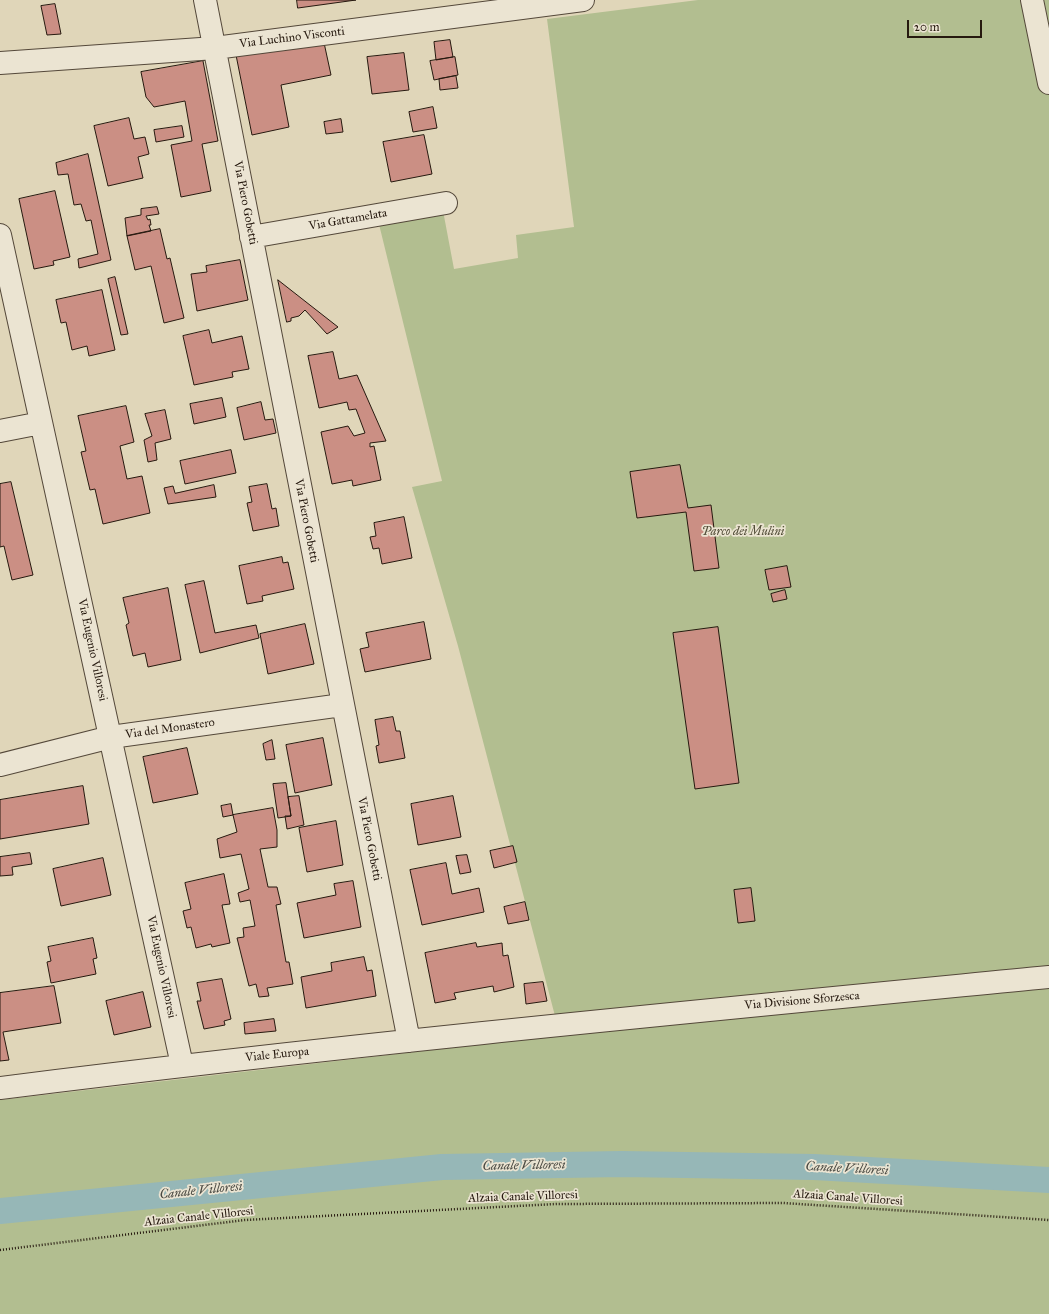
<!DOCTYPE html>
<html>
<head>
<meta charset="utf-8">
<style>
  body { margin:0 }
  #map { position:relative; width:1049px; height:1314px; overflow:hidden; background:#e0d6b9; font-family:"IM FELL Great Primer",serif }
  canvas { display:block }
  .scale { position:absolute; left:907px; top:20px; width:75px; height:18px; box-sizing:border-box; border:2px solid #26190f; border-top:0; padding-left:5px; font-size:12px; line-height:14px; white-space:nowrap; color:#26190f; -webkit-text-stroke:3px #ebe4d2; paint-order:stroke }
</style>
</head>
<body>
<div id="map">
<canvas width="1049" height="1314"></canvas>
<div class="scale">20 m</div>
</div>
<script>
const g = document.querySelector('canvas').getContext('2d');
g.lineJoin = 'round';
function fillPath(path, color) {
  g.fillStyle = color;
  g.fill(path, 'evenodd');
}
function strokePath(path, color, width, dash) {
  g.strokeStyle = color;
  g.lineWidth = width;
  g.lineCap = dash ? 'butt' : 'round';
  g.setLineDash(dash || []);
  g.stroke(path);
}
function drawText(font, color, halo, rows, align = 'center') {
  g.font = font + ' "IM FELL Great Primer",serif';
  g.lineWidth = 3.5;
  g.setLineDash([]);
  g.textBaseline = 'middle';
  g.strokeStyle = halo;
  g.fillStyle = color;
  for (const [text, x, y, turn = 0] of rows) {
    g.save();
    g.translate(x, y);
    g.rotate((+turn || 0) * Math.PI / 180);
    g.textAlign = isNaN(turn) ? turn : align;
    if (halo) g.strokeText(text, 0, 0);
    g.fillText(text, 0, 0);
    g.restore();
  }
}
const green = new Path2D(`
  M698,0h351v1314h-1049v-214l560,-65 -102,-389 -46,-159 30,-6 -66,-269 65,-12 13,69 64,-11 -2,-23 58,-8 -27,-208z`);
const canal = new Path2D(`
  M0,1211l442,-44 180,-3 192,3 235,13`);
const building = new Path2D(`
  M297,0h59l-58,8z
  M55,4l6,30 -14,1 -6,-29z
  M323,38l8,37 -50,10 8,42 -37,8 -16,-80z
  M450,40l3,17 -17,3 -2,-18z
  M404,53l5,37 -37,4 -5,-37z
  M455,57l3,18 -24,5 -4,-19z
  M203,61l15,80 -16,3 9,47 -30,6 -10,-52 21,-4 -7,-40 -31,6 -8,-10 -5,-25z
  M456,76l2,12 -18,2 -1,-11z
  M433,107l4,21 -24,4 -4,-20z
  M129,118l5,21 11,-2 4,17 -11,3 5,21 -35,8 -14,-60z
  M341,119l2,13 -17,2 -2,-12z
  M182,126l2,11 -28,5 -2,-12z
  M424,135l8,39 -41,8 -8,-40z
  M88,154l23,106 -32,8 -1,-9 20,-5 -7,-34 -5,1 -5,-17 -7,1 -6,-31 -10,1 -2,-12z
  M55,191l15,66 -17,4 1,4 -20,4 -15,-70z
  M157,207l2,7 -13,2 2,4 2,-1 1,6h-2l2,6 -24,5 -2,-18 16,-3v-6z
  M160,229l7,30 3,-1 14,60 -20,5 -13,-57 -16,4 -8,-34z
  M240,260l8,40 -51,11 -6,-37 16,-2 -1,-6z
  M115,277l13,57 -7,1 -13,-56z
  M278,280l60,47 -11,7 -22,-24 -6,6 -8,2v3l-4,1z
  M102,290l13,60 -26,6 -2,-10 -15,4 -6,-28 -5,1 -5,-23z
  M209,330l3,13 30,-7 7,33 -17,3 1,5 -39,8 -11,-49z
  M333,352l6,27 18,-4 29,66 -16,2v4l4,-1 7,34 -28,6 -1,-6 -20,4 -11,-52 27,-6 6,10 11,-3 -9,-24 -7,1 -2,-8 -28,6 -11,-52z
  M222,398l4,19 -32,7 -4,-20z
  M261,402l4,18 8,-1 3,14 -32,7 -7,-32z
  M126,406l8,36 -14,4 7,33 15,-3 8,37 -47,11 -8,-35 -5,1 -9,-38 5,-1 -8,-35z
  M165,410l6,29 -16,4 2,17 -9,2 -4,-22 8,-4 -7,-22z
  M231,450l5,23 -51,11 -5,-23z
  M680,465l8,43 23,-3 8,63 -25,3 -8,-59 -49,6 -7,-46z
  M11,482l22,93 -21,5 -8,-34 -4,1v-63z
  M267,484l5,25 4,-1 3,18 -26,5 -6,-28 5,-1 -3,-15z
  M214,485l2,12 -48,7 -4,-16 9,-2 2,7z
  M404,517l8,41 -30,6 -3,-16 -6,1 -3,-12 6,-1 -2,-13z
  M282,557l1,6 5,-1 6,27 -32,7 1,5 -16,3 -8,-38z
  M787,566l4,21 -22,3 -4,-20z
  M204,581l11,52 41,-8 3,13 -59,15 -15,-68z
  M168,588l13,72 -33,7 -3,-14 -12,3 -7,-31 3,-2 -6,-25z
  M785,590l2,9 -14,3 -2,-8z
  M424,622l7,37 -66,13 -5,-23 9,-2 -3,-14z
  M305,624l9,40 -46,10 -8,-40z
  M718,627l21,156 -44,6 -22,-156z
  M393,717l3,14h4l5,27 -26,5 -3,-17 3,-1 -4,-25z
  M323,738l9,47 -37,8 -9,-48z
  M272,740l3,19 -9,1 -3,-16z
  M187,748l11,46 -45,9 -10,-46z
  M286,783l5,33 -13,2 -5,-34z
  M83,786l6,38 -89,15v-39z
  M299,796l5,29 -17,4 -2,-13h6l-3,-19z
  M453,796l8,41 -43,8 -7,-41z
  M231,804l2,11 -10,2 -2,-11z
  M273,808l4,22v17l-17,2 8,38h9l4,17 -5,1 10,57h3l4,22 -26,4 2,8 -10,1 -3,-13 -7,2 -12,-48 7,-1 -1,-9 12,-2 -5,-26 -10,2 -2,-9 11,-4 -8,-35 -21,4 -3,-19 20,-7 -4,-17z
  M336,821l7,44 -36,7 -8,-44z
  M513,846l4,16 -23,6 -4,-17z
  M30,853l2,11 -20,3 1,8 -13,1v-19z
  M467,855l4,17 -11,2 -4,-18z
  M103,858l8,37 -50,11 -8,-37z
  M446,863l6,31 27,-6 5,24 -62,13 -12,-55z
  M224,874l6,30 -8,1 8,38 -18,4 -1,-3 -15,4 -5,-21 -4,1 -4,-17 8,-2 -6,-26z
  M353,881l8,46 -57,11 -7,-35 39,-8 -2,-11z
  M751,888l4,33 -17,2 -4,-33z
  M525,902l4,18 -21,4 -4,-17z
  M93,938l4,20 -4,1 3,15 -45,9 -4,-21 4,-1 -3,-14z
  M476,943l1,4 25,-4 1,13 5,-1 6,32 -20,5 -1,-6 -39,7 2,6 -21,4 -10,-50z
  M364,957l3,14 5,-1 4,26 -70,12 -5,-31 31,-6 -1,-8z
  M222,979l9,40 -7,2 1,4 -21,4 -7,-28h4l-4,-18z
  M543,982l4,19 -21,3 -2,-20z
  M54,986l7,37 -58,9 6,28 -9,1v-68z
  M143,992l8,35 -37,8 -8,-34z
  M274,1019l2,12 -31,3 -1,-11z`);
const path = new Path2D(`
  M0,1250l245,-30 311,-16 227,-1 266,17`);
const minor = new Path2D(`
  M205,0l204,1041
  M1032,0l17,83
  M0,63l215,-15 368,-48
  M0,235l182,830
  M251,237l195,-34
  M0,431l41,-8
  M0,765l111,-28 231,-32
  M0,1088c349,-44 699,-77 1049,-111`);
const streetNames = [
  ["Via Luchino Visconti",292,38,-7],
  ["Via Piero Gobetti",245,203,79],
  ["Via Gattamelata",348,220,-10],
  ["Via Piero Gobetti",306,521,79],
  ["Via Eugenio Villoresi",92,650,78],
  ["Via del Monastero",170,729,-8],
  ["Via Piero Gobetti",369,839,79],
  ["Via Eugenio Villoresi",161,967,78],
  ["Via Divisione Sforzesca",802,1001,-5],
  ["Viale Europa",277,1055,-6],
  ["Alzaia Canale Villoresi",523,1197,-2],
  ["Alzaia Canale Villoresi",848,1198,4],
  ["Alzaia Canale Villoresi",199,1217,-6]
];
const parkNames = [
  ["Parco dei Mulini",743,532]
];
const waterNames = [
  ["Canale Villoresi",524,1166,-1],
  ["Canale Villoresi",847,1169,3],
  ["Canale Villoresi",201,1191,-6]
];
fillPath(green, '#b2be90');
strokePath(canal, '#96b7b7', 26);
fillPath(building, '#cb8f84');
strokePath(building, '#26190f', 1);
strokePath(minor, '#54483a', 24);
strokePath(path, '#26190f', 2.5, [1, 2]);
strokePath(minor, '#ebe4d2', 22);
drawText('12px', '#26190f', '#ebe4d2', streetNames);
drawText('italic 12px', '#504b36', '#ebe4d2', parkNames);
drawText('italic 13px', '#484841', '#ebe4d2', waterNames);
</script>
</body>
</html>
